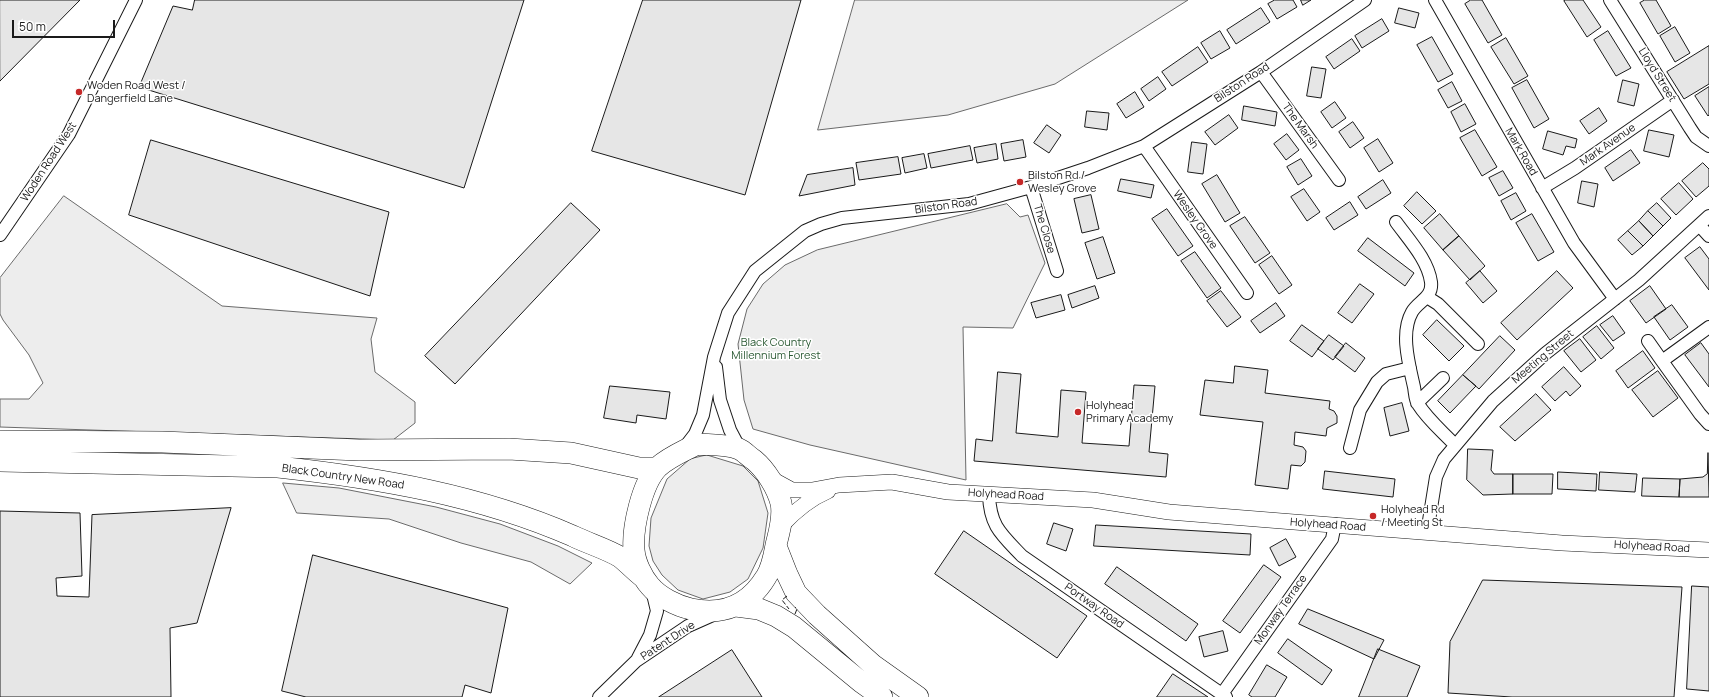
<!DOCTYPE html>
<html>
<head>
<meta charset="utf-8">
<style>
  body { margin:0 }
  #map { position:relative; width:1709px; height:697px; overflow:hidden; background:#fff; font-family:Manrope,sans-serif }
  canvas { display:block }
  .scale { position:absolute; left:12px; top:20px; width:103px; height:18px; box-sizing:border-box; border:2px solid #1a1a1a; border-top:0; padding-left:5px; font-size:12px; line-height:14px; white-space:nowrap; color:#1a1a1a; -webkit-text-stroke:3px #fff; paint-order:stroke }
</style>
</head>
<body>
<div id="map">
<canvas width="1709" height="697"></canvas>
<div class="scale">50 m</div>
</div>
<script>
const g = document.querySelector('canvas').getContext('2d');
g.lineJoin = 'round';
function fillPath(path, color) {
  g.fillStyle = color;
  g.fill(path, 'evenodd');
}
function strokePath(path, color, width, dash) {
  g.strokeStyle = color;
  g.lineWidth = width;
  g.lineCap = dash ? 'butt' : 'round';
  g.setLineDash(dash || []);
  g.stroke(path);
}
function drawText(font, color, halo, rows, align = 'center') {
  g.font = font + ' Manrope,sans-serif';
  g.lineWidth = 3;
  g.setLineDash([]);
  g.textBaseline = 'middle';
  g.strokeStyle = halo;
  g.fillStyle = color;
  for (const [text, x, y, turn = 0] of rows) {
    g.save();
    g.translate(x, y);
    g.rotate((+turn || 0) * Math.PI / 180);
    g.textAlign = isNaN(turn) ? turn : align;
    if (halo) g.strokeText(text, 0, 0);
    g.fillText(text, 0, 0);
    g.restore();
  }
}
const built = new Path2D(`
  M855,0h333l-133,84 -107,31 -130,15z
  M64,196l158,110 155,12 -6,21 4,33 40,30v21l-22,17 -393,-13v-28h29l14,-16 -14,-28 -26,-35 -3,-6v-36z
  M1007,204l13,13 8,-2 17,48 -32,65 -50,-1 3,153 -156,-35 -57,-16 -9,-29 -6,-56 9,-35 16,-25 22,-19 32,-15z
  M707,455l36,11 15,15 10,32 -5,35 -15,31 -18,13 -27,7 -25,-9 -16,-15 -9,-14 -4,-15 2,-28 16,-39 23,-20z
  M283,483l56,5 97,19 64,17 58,22 34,17 -22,21 -39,-22 -70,-19 -72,-24 -92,-6z`);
const building = new Path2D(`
  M0,0h80l-80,81z
  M195,0h329l-60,188 -325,-101 34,-81 19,4z
  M643,0h158l-56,195 -153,-44z
  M1275,0h18l4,7 -20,12 -9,-15z
  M1301,0h10l-8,5z
  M1471,0h11l20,35 -14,8 -23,-39z
  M1566,0h17l18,27 -14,10 -23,-36z
  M1645,0h11l15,26 -13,8 -18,-31z
  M1261,8l9,14 -34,22 -9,-14z
  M1399,8l20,5 -4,15 -20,-5z
  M1382,19l7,12 -27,17 -7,-12z
  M1675,27l15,26 -15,9 -15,-26z
  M1220,31l10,17 -19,11 -10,-16z
  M1608,31l23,37 -15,8 -22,-36z
  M1432,37l21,37 -15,8 -21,-37z
  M1506,38l22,38 -14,8 -23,-37z
  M1352,39l8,12 -26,18 -8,-12z
  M1709,46v38l-25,15 -17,-27z
  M1198,47l10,15 -36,24 -10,-14z
  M1312,67l14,2 -5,29 -14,-2z
  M1158,77l8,12 -17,12 -8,-12z
  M1527,80l22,39 -15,9 -22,-40z
  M1623,80l16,4 -5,22 -16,-4z
  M1452,82l10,19 -14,7 -10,-18z
  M1709,87v28l-1,1 -13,-20z
  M1135,92l9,15 -18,11 -9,-14z
  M1335,102l11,16 -14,10 -11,-16z
  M1465,104l11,20 -15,8 -10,-20z
  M1244,106l33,6 -2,14 -33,-6z
  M1599,108l8,13 -18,13 -9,-13z
  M1087,111l22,2 -2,17 -22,-3z
  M1229,115l9,13 -23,17 -10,-13z
  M1353,122l11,16 -14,10 -11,-16z
  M1047,125l14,10 -12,18 -15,-10z
  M1475,130l22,37 -15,9 -22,-38z
  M1649,130l25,5 -5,22 -25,-6z
  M1548,131l29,8 -2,9 -9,-2 -3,9 -20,-6z
  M1287,134l12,16 -13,10 -12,-16z
  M1378,139l15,24 -14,9 -15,-24z
  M151,140l238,72 -19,84 -241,-81z
  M1023,140l3,17 -22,4 -3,-17z
  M1192,142l15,2 -4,30 -15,-2z
  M996,144l2,15 -21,4 -3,-15z
  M970,146l3,14 -42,8 -3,-14z
  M1631,150l9,13 -27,18 -8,-13z
  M924,154l3,14 -22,5 -3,-15z
  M898,157l3,17 -42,6 -3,-17z
  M1301,159l11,17 -14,9 -11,-18z
  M1703,163l6,6v17l-13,11 -14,-16z
  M853,168l2,17 -56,11 8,-21z
  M1503,171l10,17 -14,8 -10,-18z
  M1217,175l23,38 -15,9 -23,-38z
  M1121,179l33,6 -3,13 -33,-7z
  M1383,180l8,13 -25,16 -8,-12z
  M1582,181l16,3 -4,23 -16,-4z
  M1679,183l14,16 -17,16 -15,-16z
  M1304,189l16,23 -13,9 -16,-24z
  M1417,192l19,19 -14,13 -18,-18z
  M1516,193l10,18 -15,9 -10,-19z
  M1091,195l8,34 -17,4 -8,-34z
  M1350,202l8,13 -24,15 -8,-12z
  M571,203l29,27 -145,154 -30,-28z
  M1657,203l14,15 -8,8 -15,-15z
  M1167,209l26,37 -15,10 -26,-37z
  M1648,211l15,15 -10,10 -14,-15z
  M1440,214l19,22 -16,14 -19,-22z
  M1532,214l22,38 -16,9 -22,-38z
  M1245,217l25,36 -15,10 -25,-37z
  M1639,221l14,15 -10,10 -15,-15z
  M1628,231l15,15 -11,9 -14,-15z
  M1459,236l26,30 -15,14 -27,-30z
  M1103,237l12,36 -18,6 -12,-36z
  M1368,238l46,35 -9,13 -47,-35z
  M1700,247l9,12v31l-24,-32z
  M1195,252l26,36 -14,10 -26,-37z
  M1272,256l20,29 -13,9 -20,-29z
  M1480,271l17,20 -14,12 -17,-20z
  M1557,271l16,17 -56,52 -16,-17z
  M1360,284l14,10 -22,29 -14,-10z
  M1095,286l4,12 -27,10 -4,-13z
  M1650,286l16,23 -20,14 -16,-22z
  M1221,291l20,26 -14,10 -20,-26z
  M1061,295l4,15 -29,8 -5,-15z
  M1276,303l9,13 -25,17 -9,-12z
  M1672,305l16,22 -18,13 -16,-23z
  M1613,316l12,17 -12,8 -13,-16z
  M1437,320l27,26 -15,15 -26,-26z
  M1302,325l22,16 -12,16 -22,-16z
  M1597,326l17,22 -13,11 -18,-22z
  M1329,335l15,11 -11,14 -15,-11z
  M1500,336l15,14 -36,39 -16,-14z
  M1580,339l16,21 -15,12 -17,-21z
  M1346,343l19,15 -10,14 -20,-15z
  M1701,343l8,11v33l-24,-32z
  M1643,351l12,17 -27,20 -12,-17z
  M1235,366l33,4 -3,23 65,8 -1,8 5,2 3,5v7l-10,5 -1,8 -31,-4 -1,13 9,2 3,4 -1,11 -4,4 -10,-1 -3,24 -33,-4 8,-63 -63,-7 5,-35 28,3z
  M1564,367l17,19 -11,10 -4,-5 -11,10 -13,-14z
  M1658,371l20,27 -25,19 -21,-27z
  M998,372l23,2 -5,59 42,4 3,-47 25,2 -4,51 47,3 5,-61 21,1 -6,66 19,2 -2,23 -192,-16 2,-22 16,2z
  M1463,375l13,11 -26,27 -12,-12z
  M610,386l60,6 -4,27 -29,-4 -1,8 -32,-5z
  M1536,394l15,16 -36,31 -15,-14z
  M1402,403l7,28 -19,5 -6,-28z
  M1468,449l25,1 -2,20 3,4h19v20l-30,1 -16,-15z
  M1708,453l1,44h-30l1,-18 23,-2 4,-3z
  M1325,471l70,8 -2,18 -70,-8z
  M1558,472l39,2 -1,17 -38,-2z
  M1600,472l37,2 -2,18 -36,-2z
  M1513,474h40l-1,20h-39z
  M1643,478l37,1 -1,18 -37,-1z
  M231,508l-34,115 -27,5 1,69h-171v-186l80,2 2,63 -26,2 1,18 32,1 3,-82z
  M1054,523l19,6 -7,22 -19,-7z
  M1096,525l155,9 -1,21 -156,-9z
  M964,531l123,85 -30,42 -122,-84z
  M1286,539l10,18 -17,9 -9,-18z
  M313,555l195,53 -17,85 -26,-8 -3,12h-156l-24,-6z
  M1264,565l17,12 -41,56 -17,-12z
  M1117,567l81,57 -12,17 -81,-57z
  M1483,580l199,7 -8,110h-162l-64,-4 2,-51z
  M1692,586l17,1v104l-22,-2z
  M1308,609l76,31 -10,19 -75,-35z
  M1223,631l5,20 -24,6 -5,-20z
  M1288,639l44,31 -10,15 -44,-32z
  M1378,649l42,17 -13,31h-48z
  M732,650l30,47h-103z
  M1267,665l20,12 -12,20h-23l-3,-2z
  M1173,674l35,23h-51z`);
const minor = new Path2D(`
  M1435,0l139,243 41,56
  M1610,0l80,128 6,9 13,9
  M1261,72l78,108
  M1144,146l103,147
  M1031,187l26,84
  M1542,188l33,-20 98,-68
  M1396,222c13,18 32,38 35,60 2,16 -13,19 -19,30 -12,21 -3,52 2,75 1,5 1,13 4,17 10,16 25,28 37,41
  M1699,225l10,11
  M0,235l69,-101 67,-134
  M1427,297l11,7 40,40
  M1709,327l-47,34 38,53 9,10
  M1648,341l14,20
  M716,367l4,33 10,30 10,19
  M1417,403l26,-25
  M685,447l10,-13 8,-19 11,-58 14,-44 27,-42 50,-40 16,-7 21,-6 127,-14 62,-17 57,-19 56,-22 117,-74 104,-72
  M1350,448l10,-38 17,-28 9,-8 24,-6
  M989,495c1,31 12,39 33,61l204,141
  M1427,533l9,-56 8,-18 49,-58 53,-48 93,-73 70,-64
  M638,658l12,-23 7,-24 -5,-21
  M1222,694l110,-155 3,-15
  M599,697l37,-36 52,-35 27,-12`);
const tertiary = new Path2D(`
  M770,478l22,12h20l27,-5 53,-3 56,10 145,8 76,12 125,10 268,21 147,7
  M781,526c14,-15 28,-27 47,-35`);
const trunk = new Path2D(`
  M0,441l162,1 197,8 150,-1 62,4 68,15h18
  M697,444c14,1 30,0 42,5 5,2 10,8 15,11 12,10 23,28 27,43 3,14 -2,29 -5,42 -2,11 -4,23 -10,32 -17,28 -43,39 -75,32 -14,-3 -32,-12 -41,-23 -8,-9 -15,-24 -16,-36 -2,-22 8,-67 24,-83 11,-10 26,-16 39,-23z
  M0,461l278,6c101,11 201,28 295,69 14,7 34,13 47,21 8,6 15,14 23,20
  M776,546l11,28 9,19 21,22 56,50 45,32
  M736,606l23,3 17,7 18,11 67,55 21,15`);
const fence = new Path2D(`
  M787,596l-5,4 7,9
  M795,614l2,-5 -2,-2`);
const markers = [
  [79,92,4,"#c62828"],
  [1020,182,4,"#c62828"],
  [1078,412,4,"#c62828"],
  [1373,516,4,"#c62828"]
];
const streetNames = [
  ["Lloyd Street",1657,75,58],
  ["Bilston Road",1242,83,-33],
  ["The Marsh",1300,126,54],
  ["Mark Avenue",1608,145,-35],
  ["Mark Road",1521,152,60],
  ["Woden Road West",49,162,-57],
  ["Bilston Road",946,206,-8],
  ["Wesley Grove",1195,220,55],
  ["The Close",1044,229,73],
  ["Meeting Street",1543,357,-40],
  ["Black Country New Road",343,477,8],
  ["Holyhead Road",1006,495,3],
  ["Holyhead Road",1328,525,4],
  ["Holyhead Road",1652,547,3],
  ["Portway Road",1094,606,35],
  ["Monway Terrace",1281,610,-55],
  ["Patent Drive",668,641,-33]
];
const poiNames = [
  ["Woden Road West /",87,86],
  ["Dangerfield Lane",87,99],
  ["Bilston Rd /",1028,176],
  ["Wesley Grove",1028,189],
  ["Holyhead",1086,406],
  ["Primary Academy",1086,419],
  ["Holyhead Rd",1381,510],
  ["/ Meeting St",1381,523]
];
const parkNames = [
  ["Black Country",776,343],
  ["Millennium Forest",776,356]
];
fillPath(built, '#ededed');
strokePath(built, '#6a6a6a', 1);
fillPath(building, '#e6e6e6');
strokePath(building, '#1a1a1a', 1);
strokePath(minor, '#1a1a1a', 14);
strokePath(tertiary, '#1a1a1a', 16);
strokePath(trunk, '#1a1a1a', 22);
strokePath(minor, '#fff', 12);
strokePath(tertiary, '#fff', 15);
strokePath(trunk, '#fff', 21);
strokePath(fence, '#1a1a1a', 1, [5, 2]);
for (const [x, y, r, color] of markers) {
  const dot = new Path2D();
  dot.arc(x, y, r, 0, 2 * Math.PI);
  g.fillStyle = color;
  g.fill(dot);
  strokePath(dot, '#fff', 1.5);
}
drawText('11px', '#1a1a1a', '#fff', streetNames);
drawText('11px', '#1a1a1a', '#fff', poiNames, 'left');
drawText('11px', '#2b5a34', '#fff', parkNames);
</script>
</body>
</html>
